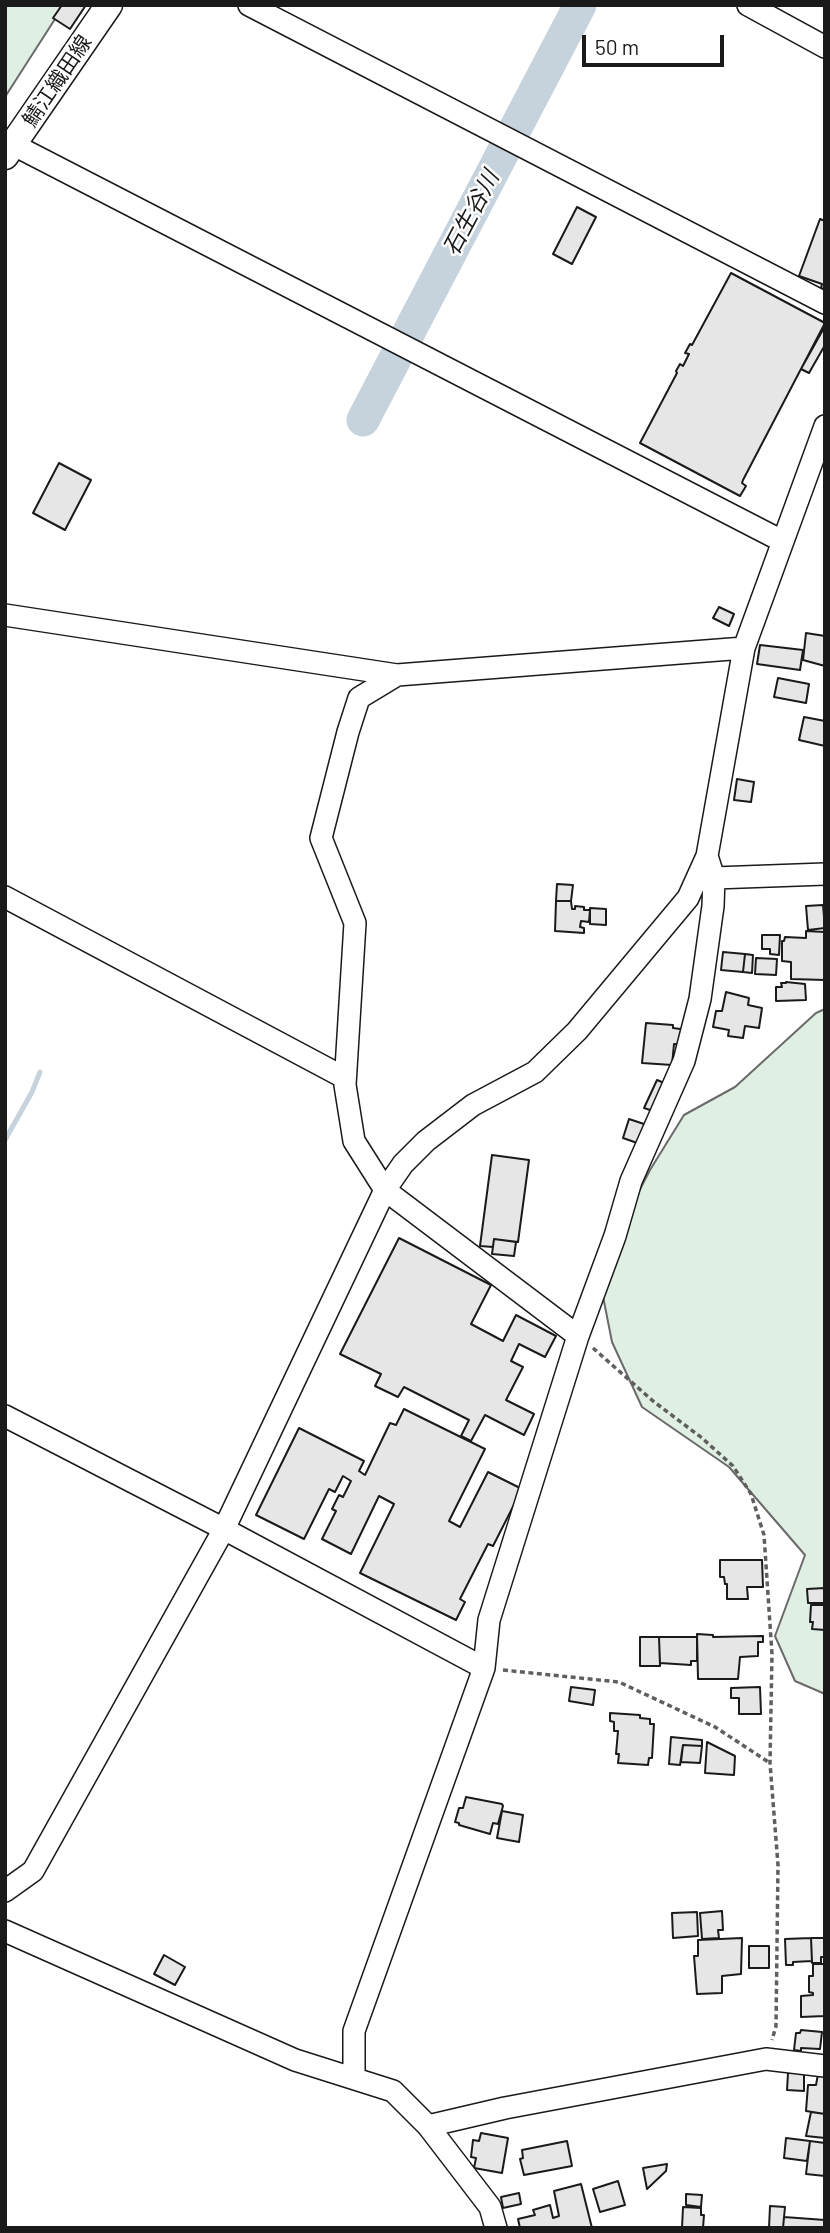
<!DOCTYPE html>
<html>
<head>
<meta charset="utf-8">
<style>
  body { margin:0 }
  #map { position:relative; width:830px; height:2233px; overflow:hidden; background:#fff; font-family:Barlow,sans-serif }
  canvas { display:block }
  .frame { position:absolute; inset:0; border:7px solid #1a1a1a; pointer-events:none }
  .scale { position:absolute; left:582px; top:35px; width:142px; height:32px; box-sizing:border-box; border:4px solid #1a1a1a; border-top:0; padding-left:9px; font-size:21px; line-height:24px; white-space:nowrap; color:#1a1a1a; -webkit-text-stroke:5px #fff; paint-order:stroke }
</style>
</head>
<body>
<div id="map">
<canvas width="830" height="2233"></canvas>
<div class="frame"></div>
<div class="scale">50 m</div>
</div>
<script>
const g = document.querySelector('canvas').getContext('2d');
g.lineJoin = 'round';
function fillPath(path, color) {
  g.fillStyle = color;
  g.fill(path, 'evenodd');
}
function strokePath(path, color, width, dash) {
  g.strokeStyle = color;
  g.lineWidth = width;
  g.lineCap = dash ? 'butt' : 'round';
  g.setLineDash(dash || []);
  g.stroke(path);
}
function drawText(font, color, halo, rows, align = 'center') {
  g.font = font + ' Barlow,"Noto Sans JP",sans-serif';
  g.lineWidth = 5;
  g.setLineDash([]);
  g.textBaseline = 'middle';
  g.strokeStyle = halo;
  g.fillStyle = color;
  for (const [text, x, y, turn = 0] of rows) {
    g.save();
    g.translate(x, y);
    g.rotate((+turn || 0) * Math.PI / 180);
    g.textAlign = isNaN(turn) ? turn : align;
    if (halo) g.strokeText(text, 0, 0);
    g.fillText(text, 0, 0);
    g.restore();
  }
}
const green = new Path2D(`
  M5,5h59l-59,92z
  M825,1009v685l-30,-13 -20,-45 30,-81 -76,-88 -87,-60 -30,-65 -14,-71 52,-101 34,-55 51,-28 81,-74z`);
const stream = new Path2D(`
  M5,1140l27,-48 8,-20`);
const river = new Path2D(`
  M363,420l217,-415`);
const building = new Path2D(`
  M62,5h24l-16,24 -17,-11z
  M577,207l19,10 -24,47 -19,-10z
  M820,219l5,2v69l-4,-2 1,-4 -23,-8z
  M731,273l94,50 -82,157 -1,3 4,3 -6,10 -100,-53 37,-70 -1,-2 4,-7 3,2 6,-12 -4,-1 5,-9 2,1z
  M825,326v19l-16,28 -8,-4z
  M59,463l32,17 -26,50 -32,-17z
  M719,607l15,7 -5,12 -16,-8z
  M806,633l19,3v30l-22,-6z
  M760,645l43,5 -3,20 -43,-6z
  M778,678l31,6 -3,19 -32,-6z
  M804,717l21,4v25l-26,-6z
  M737,779l17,3 -3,20 -17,-2z
  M557,884l16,1 -2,16h-15z
  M556,901h15l1,8h3v-3l9,1v3h6l-1,12 -8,-1 -1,6 4,1v5l-29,-2z
  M823,905l2,23 -17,2 -2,-24z
  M590,908l16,1v16l-16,-1z
  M806,931l19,1v48l-34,-1v-17l-9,-1v-20h2l1,-4 21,1z
  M762,935h18l-1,20 -9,-1v-5h-8z
  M723,952l22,2 -2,18 -22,-2z
  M745,954l8,1 -1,18 -9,-1z
  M756,958l21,1 -1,16 -21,-1z
  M786,982l19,2 1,16 -30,1v-14h6l-1,-4h5z
  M726,992l23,6 -1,7 14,3 -3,20 -14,-2 -2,12 -15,-2 1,-6 -16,-3 3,-16h6z
  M646,1023l27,2v3l15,2 -1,15 -13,-1 -2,21 -30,-2z
  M657,1080l12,5 -13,27 -12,-4z
  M629,1119l18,6 -7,19 -17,-6z
  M492,1155l37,5 -11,82 -24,-3 -1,8 -13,-1z
  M399,1238l92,47 -20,39 32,17 13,-26 40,21 -11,21 -26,-13 -8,17 12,6 -17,33 28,14 -10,21 -39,-20 -14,26 -10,-5 8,-16 -65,-33 -6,10 -23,-11 6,-12 -41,-20z
  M494,1239l22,3 -2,14 -22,-2z
  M404,1409l81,40 -36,72 11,6 28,-55 34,17 -29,57 -5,-2 -28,55 5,3 -9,18 -96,-47 34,-69 -15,-8 -28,58 -29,-15 14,-28 -4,-2 7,-14 4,2 8,-16 -8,-5 -8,16 -6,-3 -25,50 -48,-24 43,-87 65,33 -5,10 6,4 25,-52 6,2z
  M720,1560h42l1,27h-16l1,12h-21v-15h-2l-1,-7h-4z
  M825,1588v15h-17l-1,-14z
  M811,1605h14v25l-13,-1 1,-7h-3z
  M697,1634l16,1v2l50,-1v6h-5v14l-18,1 -2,22h-40z
  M640,1637h19l1,29h-20z
  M659,1637h38v24h-6v4l-31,-2z
  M571,1687l24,3 -2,15 -24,-4z
  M760,1687l1,27h-22v-16h-8v-10z
  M610,1713l30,2v3l10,1v5h4l-2,34h-3l-1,7 -30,-2 1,-9h-3l2,-23h-4v-9l-4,-1z
  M671,1737l31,3v6l-19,-1 -3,20 -11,-1z
  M707,1742l28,14 -1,19 -29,-2z
  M683,1745l19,1 -2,17 -19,-1z
  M466,1797l36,7 1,2 -5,18 -5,-1 -3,11 -31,-9v-2l-4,-1 4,-14h4z
  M502,1811l21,4 -4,27 -22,-4z
  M722,1911l1,19h-5l1,8 -17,1 -2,-26z
  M697,1912l1,24 -25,2 -1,-25z
  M742,1938l-1,36 -19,2v17l-25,1 -3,-38h4v-16z
  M811,1938l1,23 -19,1v3h-7l-1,-26z
  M811,1938h14v19h-4v6h-9z
  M749,1946h20v22h-20z
  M164,1955l21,12 -10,18 -21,-11z
  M813,1964h12v52l-24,1v-21l12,-1v-2l-4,-1v-16h4z
  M801,2030l21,2 -2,17 -19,-1v3l-7,-1 2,-17h4z
  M788,2073h16v18l-17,-1z
  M818,2074h7v40l-19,-3 2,-26h8z
  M811,2112l14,2v24l-19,-2z
  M481,2133l27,5 -6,35 -28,-5 2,-10 -5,-1 2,-17 6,1z
  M786,2138l24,3 -3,20 -23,-3z
  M567,2141l5,25 -48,9 -4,-16 3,-1 -1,-8z
  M810,2141l15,2v33l-19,-2z
  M667,2164l-1,7 -19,18 -4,-21z
  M618,2181l7,24 -25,7 -7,-23z
  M581,2184l11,44h-72l-2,-9 17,-4 -2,-5 17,-5 3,13 6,-2 -5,-25z
  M519,2193l2,11 -18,4 -2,-11z
  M686,2194l16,1 -1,12 -15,-2z
  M770,2206l15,1 -2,21h-14z
  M683,2207l18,1v7h3l-1,13h-21z
  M784,2217l41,3v8h-42z`);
const path = new Path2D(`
  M593,1348l60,53 49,37 31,28 18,28 13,41 8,119 -2,109 8,102 -2,161 -4,14
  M503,1670l116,12 96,45 55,36`);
const minor = new Path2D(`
  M249,5l576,298
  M748,5l77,42
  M14,145l768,396
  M5,615l392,60 347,-27
  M397,675l-38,23 -11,34 -27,106 34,85 -10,162 9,56 31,49 193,146
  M714,878l111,-4
  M5,897l340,181
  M5,1416l219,113 260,139
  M5,1891l28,-20 191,-342 161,-339 18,-26 23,-23 47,-36 62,-33 42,-41 111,-133 19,-42 37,-208 81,-222
  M5,1931l290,129 98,31 35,35 62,81 6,21
  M354,2077v-46l130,-363 5,-48 89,-284 37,-100 16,-55 53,-120 16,-62 13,-93 1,-28 -7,-22
  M428,2126l77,-18 261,-49 59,7`);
const major = new Path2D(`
  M5,156l104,-151`);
const streetNames = [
  ["鯖江織田線",57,81,-56]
];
const waterNames = [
  ["石生谷川",471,213,-62]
];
fillPath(green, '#e0efe3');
strokePath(green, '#6a6a6a', 2);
strokePath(stream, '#c6d2dc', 5);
strokePath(river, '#c6d2dc', 33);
fillPath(building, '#e6e6e6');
strokePath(building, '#1a1a1a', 2);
strokePath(minor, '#1a1a1a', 24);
strokePath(major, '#1a1a1a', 29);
strokePath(path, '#5f5f5f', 3.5, [5, 3.5]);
strokePath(minor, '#fff', 21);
strokePath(major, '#fff', 26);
drawText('21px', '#1a1a1a', '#fff', streetNames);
drawText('italic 23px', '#1a1a1a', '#fff', waterNames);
</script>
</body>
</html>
